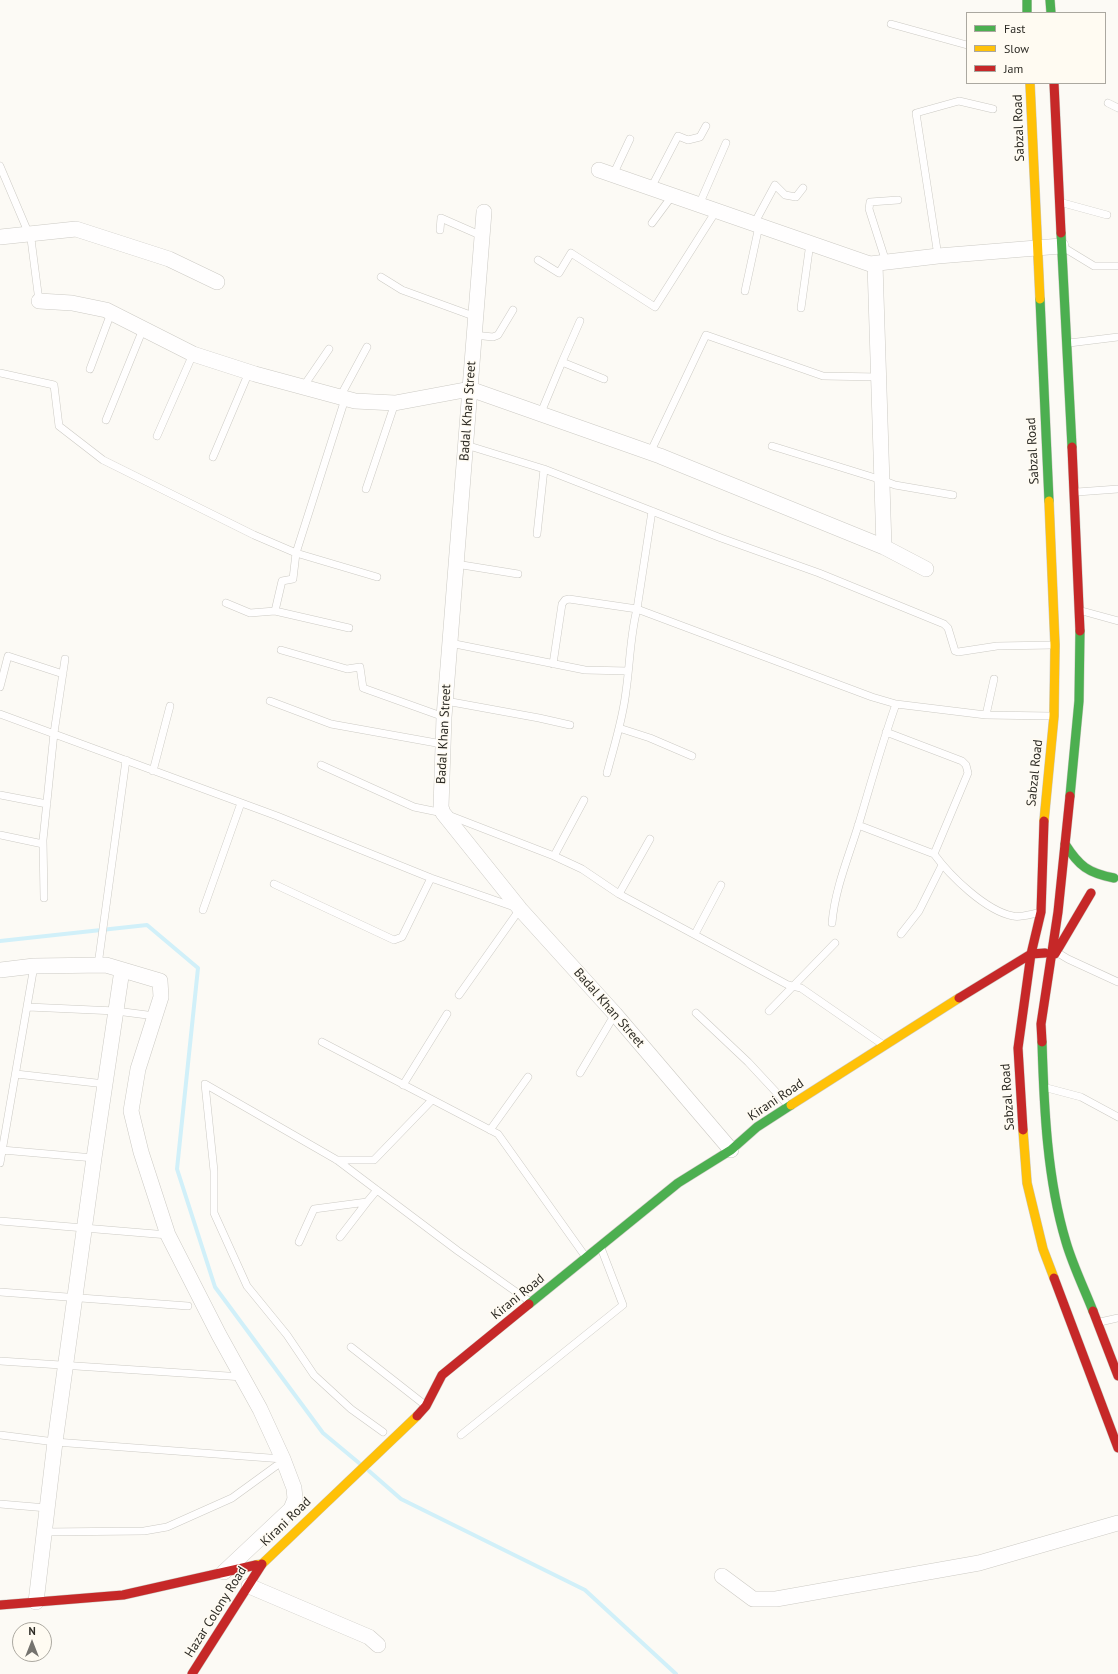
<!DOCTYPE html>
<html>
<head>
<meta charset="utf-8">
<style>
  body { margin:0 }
  #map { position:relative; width:1118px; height:1674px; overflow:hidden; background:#fcfaf5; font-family:"PT Sans",sans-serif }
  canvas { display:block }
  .legend { position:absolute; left:966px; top:12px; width:140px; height:72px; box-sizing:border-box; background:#fffbf2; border:1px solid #aba8a0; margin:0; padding:5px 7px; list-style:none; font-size:12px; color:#2d2b25 }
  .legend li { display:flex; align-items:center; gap:8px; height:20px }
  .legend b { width:20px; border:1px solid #aba8a0 }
  .north { position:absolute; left:12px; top:1622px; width:40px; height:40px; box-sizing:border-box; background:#fffbf2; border:1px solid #aba8a0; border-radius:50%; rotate:0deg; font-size:11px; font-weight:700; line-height:16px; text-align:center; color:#2d2b25 }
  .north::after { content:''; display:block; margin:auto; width:14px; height:18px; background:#75736e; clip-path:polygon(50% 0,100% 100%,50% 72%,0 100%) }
</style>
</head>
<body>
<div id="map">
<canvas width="1118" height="1674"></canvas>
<ul class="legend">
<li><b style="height:5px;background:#4caf50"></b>Fast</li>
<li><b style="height:5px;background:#ffc107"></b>Slow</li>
<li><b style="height:5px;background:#c62828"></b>Jam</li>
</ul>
<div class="north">N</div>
</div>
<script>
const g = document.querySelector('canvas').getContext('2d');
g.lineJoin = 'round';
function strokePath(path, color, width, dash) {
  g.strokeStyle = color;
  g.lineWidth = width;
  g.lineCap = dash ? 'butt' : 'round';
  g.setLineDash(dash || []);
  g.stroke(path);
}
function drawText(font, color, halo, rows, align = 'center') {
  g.font = font + ' "PT Sans",sans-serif';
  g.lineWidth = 3;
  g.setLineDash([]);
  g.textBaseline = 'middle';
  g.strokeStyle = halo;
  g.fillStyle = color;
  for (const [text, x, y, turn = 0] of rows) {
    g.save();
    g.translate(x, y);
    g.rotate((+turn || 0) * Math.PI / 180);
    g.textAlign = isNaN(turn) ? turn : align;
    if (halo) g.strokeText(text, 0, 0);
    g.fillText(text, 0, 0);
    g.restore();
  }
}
const stream = new Path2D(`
  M0,941l147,-16 51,43 -21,201 38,118 108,146 36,30
  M369,1471l32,28 184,91 91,84`);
const lane = new Path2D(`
  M891,24l76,21
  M1108,103l10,5
  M0,166l31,73 8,62
  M613,175l17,-36
  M651,188l27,-52 10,4 12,-3 6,-11
  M1063,203l44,12
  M699,205l27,-62
  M652,223l20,-27
  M754,224l21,-39 10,10 11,2 7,-9
  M440,230l1,-12 41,18
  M1066,249l28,17h24
  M938,256l-22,-143 43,-12 34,8
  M538,260l21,13 12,-20 84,54 61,-96
  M886,262l-17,-53 1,-7 28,-2
  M381,277l21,13 74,27
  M745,291l14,-65
  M801,308l9,-65
  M474,335l19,2 5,-2 15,-25
  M1069,343l49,-6
  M562,362l18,-41
  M90,369l21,-56
  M0,373l54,12 5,41 44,34 151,75 42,18 81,24
  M303,387l26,-38
  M340,397l27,-50
  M540,415l22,-53 42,17
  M106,420l37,-91
  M157,436l36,-82
  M466,445l78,24 177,69 98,35 125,51 4,4 7,23 3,1 39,-6 56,-1
  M772,446l110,34 13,5 58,10
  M650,453l56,-118 117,41 56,1
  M213,457l36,-85
  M366,489l29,-86
  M1077,492l41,-3
  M537,534l7,-65
  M456,564l62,10
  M226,603l24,10 25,-2 74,17
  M275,611l7,-30 11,-2 3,-26 49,-154
  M1082,611l36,10
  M450,643l135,27 43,1
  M281,650l66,19 13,-2 3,21 81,29
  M553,664l9,-60 3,-4 4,-1 68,10 235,88 24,7 90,11 65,1
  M0,687l8,-31 55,18
  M270,701l61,23 111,20
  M446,701l93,17 31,7
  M0,714l277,102 154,62 89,31 -61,86
  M986,715l8,-36
  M619,728l31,10 42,18
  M886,732l76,29 4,4 2,8 -34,81
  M321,765l93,42 29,6 111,43 28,13 37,25 169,91 13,3 81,56
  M153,771l17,-65
  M607,773c7,-27 16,-54 19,-82 4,-27 4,-55 11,-82l15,-98
  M0,795l47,9
  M858,825l76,29c16,22 52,57 79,62 7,2 18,-2 25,-3
  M0,835l43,9
  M554,856l30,-56
  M274,884l120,56 8,-3 29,-59
  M619,894l31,-55
  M44,898l-1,-58 11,-107 11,-74
  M203,910l38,-107
  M832,923c3,-35 17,-67 27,-100 12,-40 23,-80 37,-119
  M695,934l26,-49
  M901,934l18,-23 23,-46
  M1058,953l10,6 50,23
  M98,965l28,-205
  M28,1007l88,4 39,5
  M769,1011l66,-68
  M696,1013l52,49 40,43
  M322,1042l176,92 87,122
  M580,1073l35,-59
  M16,1074l89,10
  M403,1085l44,-71
  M1047,1088l34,9 37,20
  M490,1130l38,-53
  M2,1150l92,8
  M337,1160h37l58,-60
  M0,1163l34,-197
  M0,1221l168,14
  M340,1237l27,-35
  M299,1242l15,-33 53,-7 10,-12
  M0,1292l188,14
  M1100,1322l18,-4
  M351,1347l74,58
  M0,1361l243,16
  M383,1432l-32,-23 -37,-34 -27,-40 -40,-49 -33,-73v-42l-9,-87 132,76 121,91 71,50
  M0,1435l55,7 228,17
  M461,1435l162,-130 -22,-57
  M0,1504l47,4
  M44,1532l100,-1 23,-4 65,-29 44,-32`);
const street = new Path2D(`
  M599,170l271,94 68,-8 123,-10
  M484,212l-40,505 -3,90 2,6 77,96 95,105 116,136
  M0,237l76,-8 93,30 48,23
  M875,264l9,283
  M39,301l33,2 34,7 87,44 62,20 100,27 40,2 75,-14 190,67 224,91 42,22
  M0,970l34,-4 72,-1 54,16 1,16 -23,72 -7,42 10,41 27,83 51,100 41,74 23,50 11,29 1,11 -4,10 -67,63
  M722,1576l31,23h23l203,-36 139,-40
  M249,1586l120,51 9,8
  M36,1602l19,-160 39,-284 28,-188`);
const fast = new Path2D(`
  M1027,0v13
  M1050,0l1,13
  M1061,233l11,214
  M1040,299l9,202
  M1070,796l9,-95 1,-70
  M1065,844c14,22 23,29 49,34
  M1042,1042c2,66 5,137 24,200 7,24 18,46 27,69
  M529,1304l149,-121 53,-33 26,-23 34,-22`);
const slow = new Path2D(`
  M1030,83l10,216
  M1044,821l10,-105 1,-71 -6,-144
  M791,1105l168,-107
  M1023,1130l4,53 16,66 11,29
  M256,1565l6,-1 155,-148`);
const jam = new Path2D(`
  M1054,83l7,150
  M1072,447l8,184
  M1055,954l36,-61
  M959,998l72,-44 14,-1
  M1042,1042l-1,-18 17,-112 12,-116
  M1023,1130l-5,-82 13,-94 10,-42 3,-91
  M1054,1278l64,170
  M1093,1311l25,65
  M417,1416l9,-10 16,-31 87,-71
  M0,1605l123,-10 133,-30
  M192,1674l70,-110`);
const streetNames = [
  ["Sabzal Road",1019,128,-92],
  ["Badal Khan Street",468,411,-86],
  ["Sabzal Road",1033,451,-93],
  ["Badal Khan Street",444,734,-87],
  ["Sabzal Road",1035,773,-84],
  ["Badal Khan Street",609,1008,49],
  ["Sabzal Road",1008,1097,-94],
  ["Kirani Road",776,1100,-34],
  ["Kirani Road",518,1297,-39],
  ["Kirani Road",286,1522,-44],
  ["Hazar Colony Road",216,1612,-58]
];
strokePath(stream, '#d1f0f9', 4);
strokePath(lane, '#cccac4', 8);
strokePath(street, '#cccac4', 16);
strokePath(fast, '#cccac4', 10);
strokePath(slow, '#cccac4', 10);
strokePath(jam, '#cccac4', 10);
strokePath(lane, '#fffefe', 7);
strokePath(street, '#fffefe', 15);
strokePath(fast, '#4caf50', 9);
strokePath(slow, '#ffc107', 9);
strokePath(jam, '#c62828', 9);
drawText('13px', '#2d2b25', '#fffbf2', streetNames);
</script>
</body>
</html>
